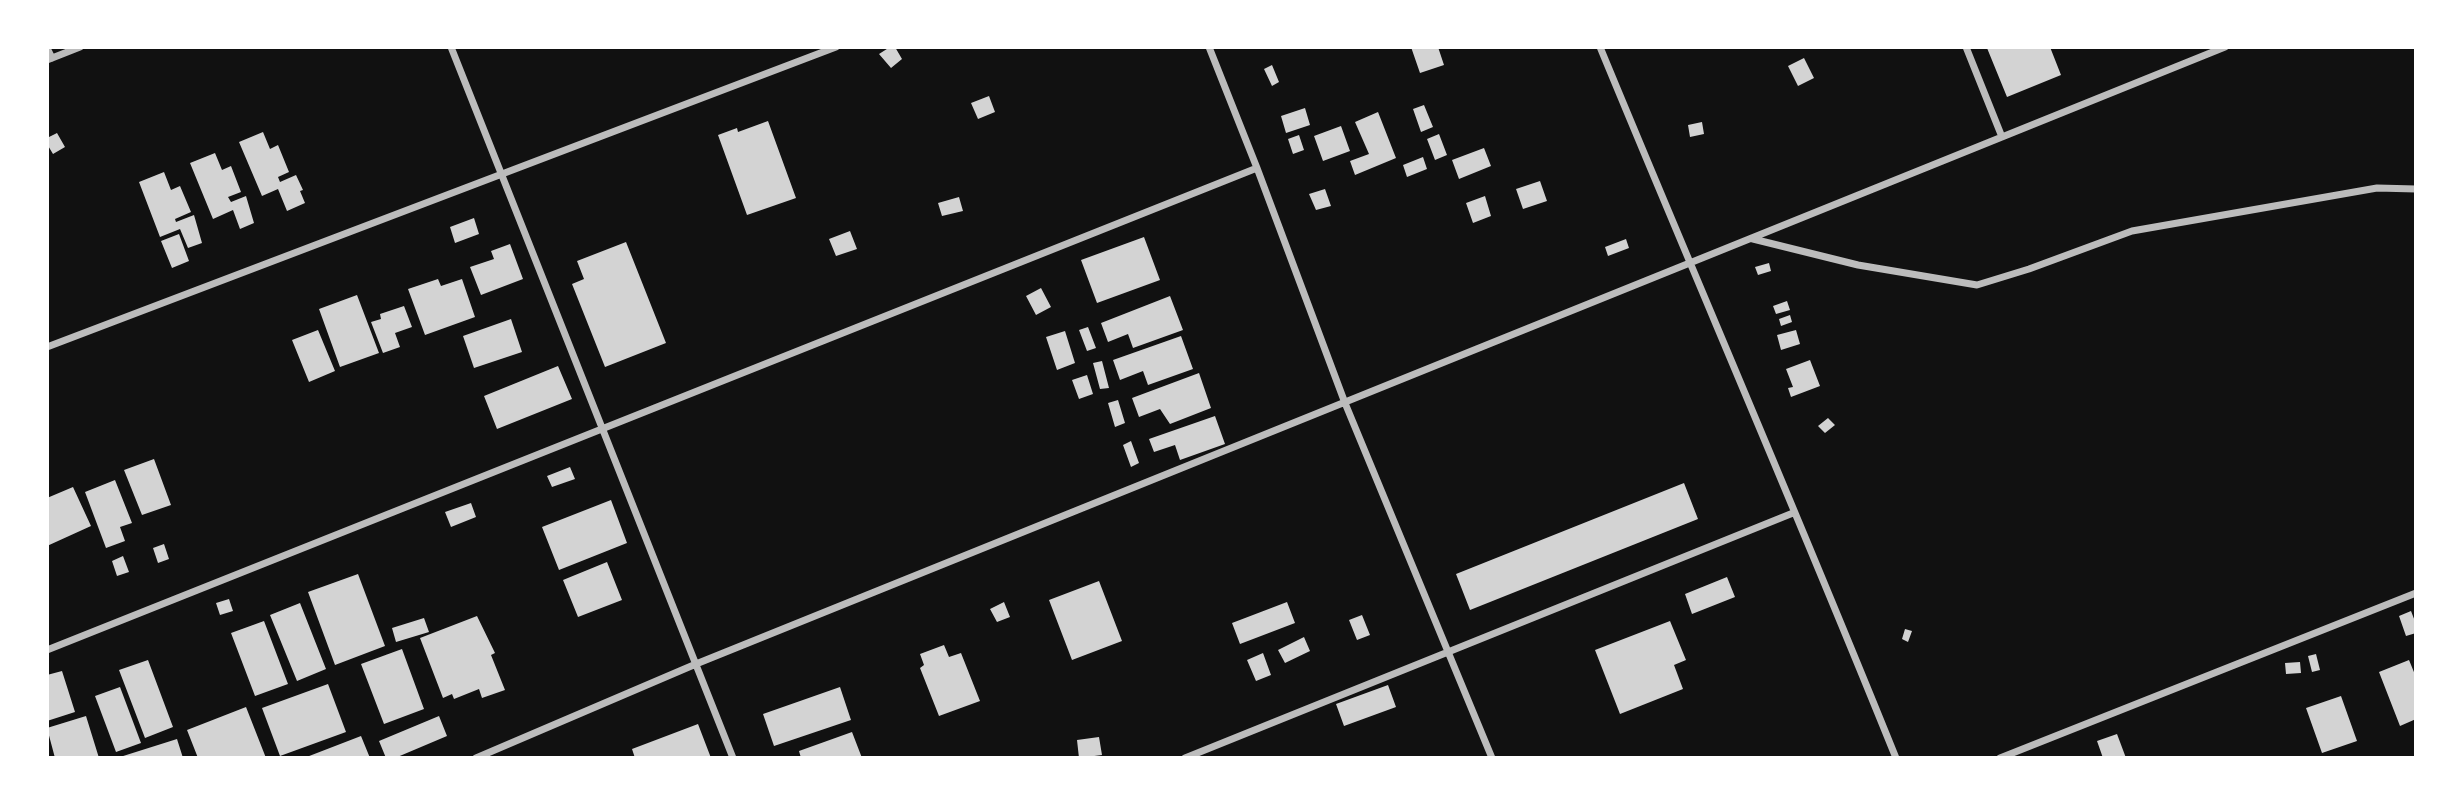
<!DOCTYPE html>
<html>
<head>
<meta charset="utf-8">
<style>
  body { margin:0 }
  #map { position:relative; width:2463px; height:805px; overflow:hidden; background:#111; font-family:Spectral,serif }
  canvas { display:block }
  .frame { position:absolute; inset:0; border:49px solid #fff; pointer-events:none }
</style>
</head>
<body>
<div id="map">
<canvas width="2463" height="805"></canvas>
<div class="frame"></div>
</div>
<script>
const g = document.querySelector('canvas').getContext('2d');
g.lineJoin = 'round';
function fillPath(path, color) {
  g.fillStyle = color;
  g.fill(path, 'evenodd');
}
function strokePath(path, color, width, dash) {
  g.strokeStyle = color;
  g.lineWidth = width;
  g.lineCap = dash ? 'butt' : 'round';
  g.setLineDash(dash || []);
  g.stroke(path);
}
const building = new Path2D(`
  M890,47h5l7,12 -11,9 -12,-14z
  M1411,47h27l6,18 -24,8z
  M2050,47l11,28 -54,22 -20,-49z
  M1804,58l10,20 -16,8 -10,-20z
  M1272,65l7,17 -7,4 -8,-17z
  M989,96l6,16 -17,7 -7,-16z
  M1424,105l9,22 -12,5 -8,-23z
  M1305,108l5,17 -24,8 -5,-17z
  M1378,112l18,46 -41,17 -5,-14 19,-7 -14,-32z
  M768,121l28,77 -49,17 -29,-80 19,-7 1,4z
  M1702,122l2,12 -14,3 -2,-12z
  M1341,126l9,25 -27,10 -9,-25z
  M263,132l7,17 8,-4 11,27 -11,5 2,5 16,-7 7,15 -3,1 5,12 -18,8 -9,-22 -16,7 -23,-54z
  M57,133l8,14 -12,7 -6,-10v-6z
  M1439,134l8,21 -12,5 -8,-21z
  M1299,135l5,15 -11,4 -5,-15z
  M1484,148l7,18 -32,13 -7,-19z
  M215,153l7,17 9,-4 10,26 -13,5 3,5 15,-6 8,27 -14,6 -7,-19 -20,9 -23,-56z
  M1423,157l4,12 -20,8 -4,-12z
  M164,172l7,18 9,-4 11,26 -16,7 1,3 18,-7 8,28 -14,5 -8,-19 -20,8 -21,-55z
  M1540,181l7,20 -24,8 -7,-20z
  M1325,189l6,17 -15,4 -7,-16z
  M1485,196l6,20 -18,7 -7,-20z
  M959,197l4,14 -21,5 -4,-13z
  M474,218l5,16 -24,9 -5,-16z
  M850,231l7,18 -21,7 -7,-17z
  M179,234l10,27 -17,7 -11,-27z
  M1144,237l16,43 -63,23 -16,-43z
  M1626,239l3,9 -21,8 -3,-9z
  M626,242l40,101 -61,24 -33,-83 12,-5 -7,-18z
  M510,244l13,35 -42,16 -11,-28 24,-8 -3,-8z
  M1769,263l2,8 -13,4 -3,-8z
  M438,279l3,7 21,-7 13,38 -50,18 -17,-46z
  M1041,288l10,19 -15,8 -10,-19z
  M357,295l22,58 -39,14 -21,-58z
  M1170,296l13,34 -50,18 -5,-14 -20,8 -7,-19z
  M1787,301l3,9 -14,4 -3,-8z
  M404,306l8,21 -17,6 5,14 -17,6 -12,-31 10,-3 -1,-5z
  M1790,315l2,7 -11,4 -2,-7z
  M511,319l11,33 -48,16 -11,-32z
  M1088,327l8,21 -9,3 -8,-21z
  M318,330l17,41 -26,11 -17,-42z
  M1796,330l4,14 -19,6 -4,-15z
  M1065,331l10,32 -18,7 -11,-33z
  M1181,336l12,33 -45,16 -5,-14 -23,9 -7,-20z
  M1810,360l10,26 -29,11 -3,-9 5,-1 -7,-18z
  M1102,361l7,27 -9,1 -7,-26z
  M558,366l14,33 -75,30 -13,-33z
  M1199,373l12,35 -41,16 -10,-15 -21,8 -7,-19z
  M1087,375l6,19 -14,5 -7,-19z
  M1118,400l7,23 -10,4 -7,-24z
  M1215,416l10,28 -45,16 -5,-15 -21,7 -5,-13z
  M1828,418l7,7 -10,8 -7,-7z
  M1131,441l8,22 -8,4 -8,-22z
  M154,459l17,46 -29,10 -18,-45z
  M570,467l5,12 -23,8 -5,-11z
  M115,480l17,43 -12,4 5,14 -19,7 -21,-56z
  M1684,483l14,36 -228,91 -14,-36z
  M73,487l18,39 -44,20v-48z
  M611,500l16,43 -68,27 -17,-43z
  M471,503l5,14 -25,10 -6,-15z
  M164,544l5,15 -11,4 -5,-15z
  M123,556l6,16 -12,4 -5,-15z
  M607,562l15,38 -44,17 -15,-37z
  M358,574l27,72 -50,19 -27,-73z
  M1727,577l8,20 -43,17 -7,-20z
  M1099,581l23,60 -50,19 -23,-60z
  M229,599l4,12 -13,4 -4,-12z
  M1004,602l6,15 -13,5 -7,-13z
  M1287,602l8,21 -55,21 -8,-21z
  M300,603l26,66 -29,12 -27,-66z
  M2411,611l5,13v9l-10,3 -7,-20z
  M1362,615l8,20 -13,5 -8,-20z
  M477,616l18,37 -4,2 14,35 -23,8 -3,-9 -25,10 -2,-5 -9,4 -23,-60z
  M424,618l5,14 -33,10 -4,-14z
  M264,621l24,63 -33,12 -24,-63z
  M1670,621l16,39 -12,5 9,24 -63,25 -25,-64z
  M1905,629l7,2 -4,11 -6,-3z
  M1304,637l6,14 -25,12 -7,-13z
  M944,645l5,12 12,-4 19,48 -41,15 -19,-48 4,-3 -4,-11z
  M402,649l22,60 -40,15 -23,-60z
  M1263,653l8,22 -15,6 -9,-21z
  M2316,654l4,16 -8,2 -4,-16z
  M148,660l25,67 -28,11 -26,-68z
  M2409,660l7,17v42l-16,7 -21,-54z
  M2300,662l1,11 -15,1 -1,-11z
  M62,671l13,41 -28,9v-46z
  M328,684l18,48 -66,24 -18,-48z
  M1388,685l8,22 -52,19 -8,-22z
  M120,687l21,56 -25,9 -21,-56z
  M840,687l11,33 -77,26 -11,-32z
  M2341,696l16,45 -35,12 -16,-45z
  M246,707l20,51h-68l-11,-28z
  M86,716l13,42h-44l-8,-30z
  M439,716l8,20 -52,22h-9l-7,-17z
  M698,724l13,34h-76l-3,-9z
  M852,732l10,26h-61l-2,-7z
  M2117,734l9,24h-23l-6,-17z
  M361,736l9,22h-66z
  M1099,737l3,18 -23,3 -2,-18z
  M177,739l6,19h-63v-1z`);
const minor = new Path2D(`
  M451,47l282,711
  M1209,47l48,121 88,235 147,355
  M1600,47c98,237 200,473 296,711
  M1966,47l36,90
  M47,48l5,10
  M47,60l33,-13
  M1753,239l105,26 119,20 52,-16 103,-38 245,-43 39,1
  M47,347l789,-300
  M47,650l1210,-482
  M476,758l220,-94 1529,-617
  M1185,758l608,-245
  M2000,758l416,-165`);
fillPath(building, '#d3d3d3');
strokePath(minor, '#bcbcbc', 7);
</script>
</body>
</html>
